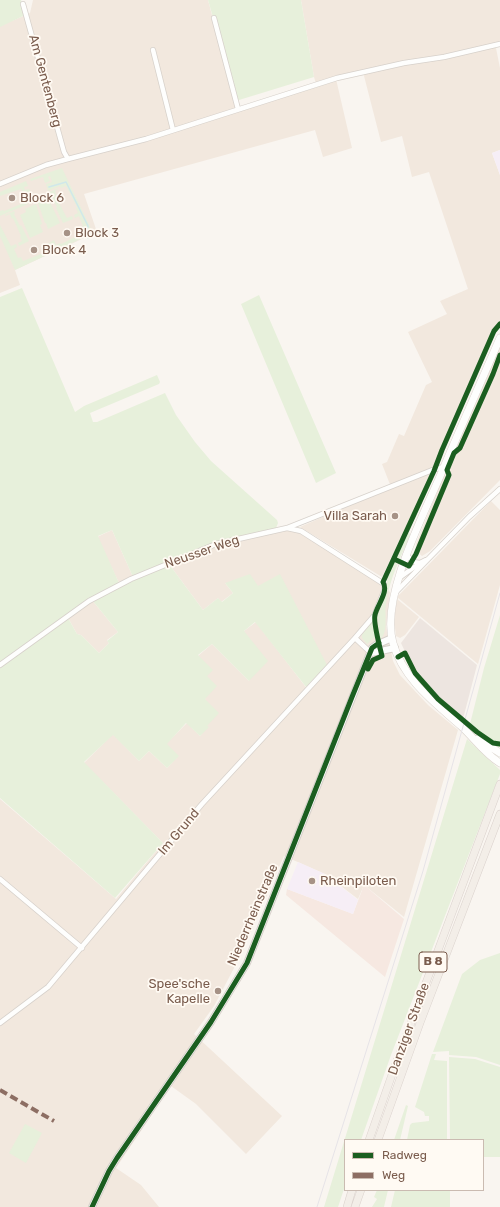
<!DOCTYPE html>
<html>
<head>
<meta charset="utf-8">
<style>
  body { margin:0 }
  #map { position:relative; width:500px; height:1207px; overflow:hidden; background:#f9f5f0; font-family:Rubik,sans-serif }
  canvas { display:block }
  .legend { position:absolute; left:344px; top:1139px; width:140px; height:52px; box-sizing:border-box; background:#fffaf3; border:1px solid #cabbb1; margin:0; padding:5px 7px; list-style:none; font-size:12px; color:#7a5c4d }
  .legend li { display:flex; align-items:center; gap:8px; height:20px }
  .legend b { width:20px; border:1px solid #cabbb1 }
</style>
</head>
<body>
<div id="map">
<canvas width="500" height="1207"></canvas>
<ul class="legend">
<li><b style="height:5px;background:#1b5e20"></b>Radweg</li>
<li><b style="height:5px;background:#8d6e63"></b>Weg</li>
</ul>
</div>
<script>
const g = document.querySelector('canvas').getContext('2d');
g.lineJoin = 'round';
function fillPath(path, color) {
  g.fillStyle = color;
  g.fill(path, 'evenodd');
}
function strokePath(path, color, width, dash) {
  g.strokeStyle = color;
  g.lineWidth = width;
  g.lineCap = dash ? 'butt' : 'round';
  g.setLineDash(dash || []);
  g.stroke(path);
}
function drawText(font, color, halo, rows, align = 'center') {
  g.font = font + ' Rubik,sans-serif';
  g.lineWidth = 3.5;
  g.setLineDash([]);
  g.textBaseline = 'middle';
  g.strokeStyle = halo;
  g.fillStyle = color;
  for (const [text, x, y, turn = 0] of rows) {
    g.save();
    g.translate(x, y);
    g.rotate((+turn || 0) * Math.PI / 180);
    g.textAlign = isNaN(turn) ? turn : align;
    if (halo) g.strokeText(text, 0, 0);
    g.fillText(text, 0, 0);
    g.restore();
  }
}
const residential = new Path2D(`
  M33,0h175l28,106 4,3 77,-22 -3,-10 -13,-77h199v42l-3,1 -1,5 4,20v82l-8,3 8,22v146l-64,143 -54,113 -82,-50 91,-40 -9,-23 5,-2 12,-28 5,2 22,-51 6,-3 -24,-50 39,-18 -7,-13 28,-12 -39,-117 -17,5 -10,-41 -21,6 -18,-70 -27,7 16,69 -29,9 -8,-27 -231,64 13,38 -82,38 5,15 -20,8v-267l30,-13z
  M500,345v135l-70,71 -8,5 -5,-4 -1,-8 29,-72z
  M491,501l9,9v75l-22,79 -81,-67z
  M112,530l21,47 -14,6 -22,-46z
  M290,530l9,3 77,47 14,12 -4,34 7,35 7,14 28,30 30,25 -54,187 -40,-32 -6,14 -33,-25 -41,-18 -42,97 -28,53 -20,28 88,82 -36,38 -50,-50 -25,-18 -55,82 25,17 18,22h-159v-408l116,100 47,-56 -79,-80 29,-29 26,27 10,-10 18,17 11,-12 -12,-12 21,-21 13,13 7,-10 -2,-27 2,-23 -9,-20 14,-12 37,37 -5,-50 12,-9 52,68 20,-23 -70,-81 -33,-3 8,10 -12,9 -3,-4 -15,12 -34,-46 58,-21z
  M397,599l22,18 -14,18 -5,3 -4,-2 -2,-16z
  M92,600l26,32 -11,8 2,3 -10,10 -18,-18 -4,-1 -9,-16z`);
const commercial = new Path2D(`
  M364,885l40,34 -19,58 -99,-82 1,-6 66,25z`);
const industrial = new Path2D(`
  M420,618l57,47 -14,54 -31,-27 -17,-19 -14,-30z`);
const education = new Path2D(`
  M500,150v25l-8,-22z
  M298,862l27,12 33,26 -5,14 -66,-25z`);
const green = new Path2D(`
  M0,0h21l4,15 -25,12z
  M208,0h93l13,77 -75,23 -3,-2z
  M62,168l31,65 -78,37 -15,-34v-11l11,21 5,-2 1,3 -3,2 4,9 3,-1 2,4 23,-9v-1l4,-2 -2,-5 6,-4 2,5 4,-2 1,1 18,-9 -1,-1 5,-2 -2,-5 2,-1 -4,-10 -4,2 -1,-3 4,-2 -2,-5 1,-1 -11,-21 -5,2 -1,-2 -12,5 -2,-7 6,-2 -2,-6 -2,1 2,4 -5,2 -2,-6 -12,4 -1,-2z
  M26,181l2,5 -4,1 1,3 4,-1 2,3 -4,2 3,9 -5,-10h-2l-2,-4 -21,7v-4z
  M59,188l-4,3 4,12 8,15 5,-2 1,3 -10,4 -7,-15 1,-1 -8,-15z
  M25,195l3,9 -28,12v-5l3,-1 1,1 17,-7v-2l4,-2 -1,-4z
  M48,198l12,25 -12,6 -2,-6h-1l-7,-20z
  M36,204l6,20 -2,1 3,7 -13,6 -10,-23 6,-3 -1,-3z
  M14,211l1,2 -1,1 6,12 1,-1 8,16 -10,5 -1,-3 4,-2 -2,-4 1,-1 -8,-18 -1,1 -2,-5 -5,2v-1z
  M22,288l53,124 9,-6 73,-31 3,7 -1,2 -69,29 3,9h4l68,-29 11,22 19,27 16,19 66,59 1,3 -2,5 -61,14 -82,35 -21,-47 -14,6 21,47 -119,82v-368z
  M259,295l77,178 -20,10 -75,-179z
  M408,533l3,1c-10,22 -22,46 -25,70 -2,11 3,27 -6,36l-3,-25 10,-22v-14z
  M169,564l34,46 15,-12 4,4 11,-9 -8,-10 25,-9 8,12 22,-12 47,91 -21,22 -51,-65 -11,9 24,30 -19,20 -37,-37 -14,11 15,15 -6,6 10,10 -12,13 14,14 -12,13 2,1 -9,9 -14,-13 -19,21 12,12 -12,12 -18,-17 -10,10 -26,-26 -29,27 79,81 -48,55 -115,-100v-131l68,-49 9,16 4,1 18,18 10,-10 -2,-2 11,-9 -26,-32z
  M500,615v132l-8,-2 -23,-17 15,-60z
  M371,622h3l1,1 1,13 -9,8 -5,-6v-4z
  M467,739l33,31v4l-109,281 -30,85h-16v46l-7,21h-14z
  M500,953v112l-24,-8 -27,-2v-4l-16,1 29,-78 18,-14z
  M432,1054h4l-2,6 13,1v79h-40l3,-15 2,-2 17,-2v-5h-4l-1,-4 -9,-5z
  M449,1057l26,2 25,8v90h-17v-17h-33z
  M406,1105l2,1 -8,34h-6z
  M25,1124l17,9 -16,30 -17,-10z
  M377,1190h11l-4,17h-12l5,-8 -3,-2z
  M395,1190h55v17h50h-109z`);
const stream = new Path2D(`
  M49,187l17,-5 22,44 -2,7 2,5`);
const minor = new Path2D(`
  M23,4l41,148 4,7
  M214,18l24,91
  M153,50l20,80
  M0,184l46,-19 22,-6 78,-20 191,-61 67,-15 40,-6 56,-13
  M287,528l14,3 83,53v7l-10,25 -19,22 16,15
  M406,554c4,5 7,9 14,9
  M399,578l21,-15 6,-3
  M396,592l73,-75 31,-28
  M0,665l89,-64 42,-22 85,-35 71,-16 148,-59 9,-2
  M0,879l82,69
  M0,1023l48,-36 154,-183 153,-166`);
const tertiary = new Path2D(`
  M371,653l24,-5
  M92,1207l17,-36 8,-13 94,-136 36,-59 121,-305 4,-10 4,-3 16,-7`);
const secondary = new Path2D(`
  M500,338c-20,46 -40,91 -59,136 -18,42 -61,124 -48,169 10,36 41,59 68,83 13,12 24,28 39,37
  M478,739l22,14`);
const primary = new Path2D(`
  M369,1140l26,-74 105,-282
  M378,1140l42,-117 80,-209
  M347,1207l5,-17
  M355,1207l6,-17`);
const tram = new Path2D(`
  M317,1207l106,-336 77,-278`);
const quiet = new Path2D(`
  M0,1090l54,31`);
const cycleway = new Path2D(`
  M394,559l15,7 7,-12 33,-79 -2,-5 7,-17 6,-5 33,-74 7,-19
  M398,657l7,-4 10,20 23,26 39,33 16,11 7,1
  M368,669l5,-9 9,-4c-2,-8 -9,-34 -7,-41 2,-10 14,-23 8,-33l51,-111 8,-21 52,-119 6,-7
  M92,1207l17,-36 8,-13 94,-136 36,-59 105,-266 20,-49 7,-5`);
const markers = [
  [12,198,4,"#a69286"],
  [67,233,4,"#a69286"],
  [34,250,4,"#a69286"],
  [395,516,4,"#a69286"],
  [312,881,4,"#a69286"],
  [218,991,4,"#a69286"]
];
const shields = [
  [433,962,28]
];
const shieldNames = [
  ["B 8",433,962]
];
const streetNames = [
  ["Am Gentenberg",45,81,75],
  ["Neusser Weg",202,552,-19],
  ["Im Grund",179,832,-50],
  ["Niederrheinstraße",253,915,-67],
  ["Danziger Straße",409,1029,-70]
];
const poiNames = [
  ["Block 6",20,198],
  ["Block 3",75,233],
  ["Block 4",42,250],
  ["Villa Sarah",387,516,"right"],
  ["Rheinpiloten",320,881],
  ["Spee'sche",210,984,"right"],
  ["Kapelle",210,999,"right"]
];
fillPath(residential, '#f2e8de');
fillPath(commercial, '#f6e8e1');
fillPath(industrial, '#ede5e0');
fillPath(education, '#f6eef6');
fillPath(green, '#e7f0db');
strokePath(stream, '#d0e8ea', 1.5);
strokePath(minor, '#d7d1cb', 6);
strokePath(tertiary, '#d7d1cb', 8);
strokePath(secondary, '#d9d2cb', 8);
strokePath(primary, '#dad1cc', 8);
strokePath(minor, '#fefefd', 4.5);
strokePath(tertiary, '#fefefd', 6);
strokePath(secondary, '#fefefd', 7);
strokePath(primary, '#f3eee8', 7);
strokePath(tram, '#e6e3e7', 1);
strokePath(quiet, '#8d6e63', 4, [8, 4]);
strokePath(cycleway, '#1b5e20', 5);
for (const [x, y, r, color] of markers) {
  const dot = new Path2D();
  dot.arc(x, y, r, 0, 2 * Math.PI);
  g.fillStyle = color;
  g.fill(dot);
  strokePath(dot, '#fffaf3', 1.5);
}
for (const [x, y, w] of shields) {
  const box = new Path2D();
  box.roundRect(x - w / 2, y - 10, w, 20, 3);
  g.fillStyle = '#fffaf3';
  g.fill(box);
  strokePath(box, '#7a5c4d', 1);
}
drawText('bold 12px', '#7a5c4d', null, shieldNames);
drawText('13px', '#7a5c4d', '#fffaf3', streetNames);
drawText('13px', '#7a5c4d', '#fffaf3', poiNames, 'left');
</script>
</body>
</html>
